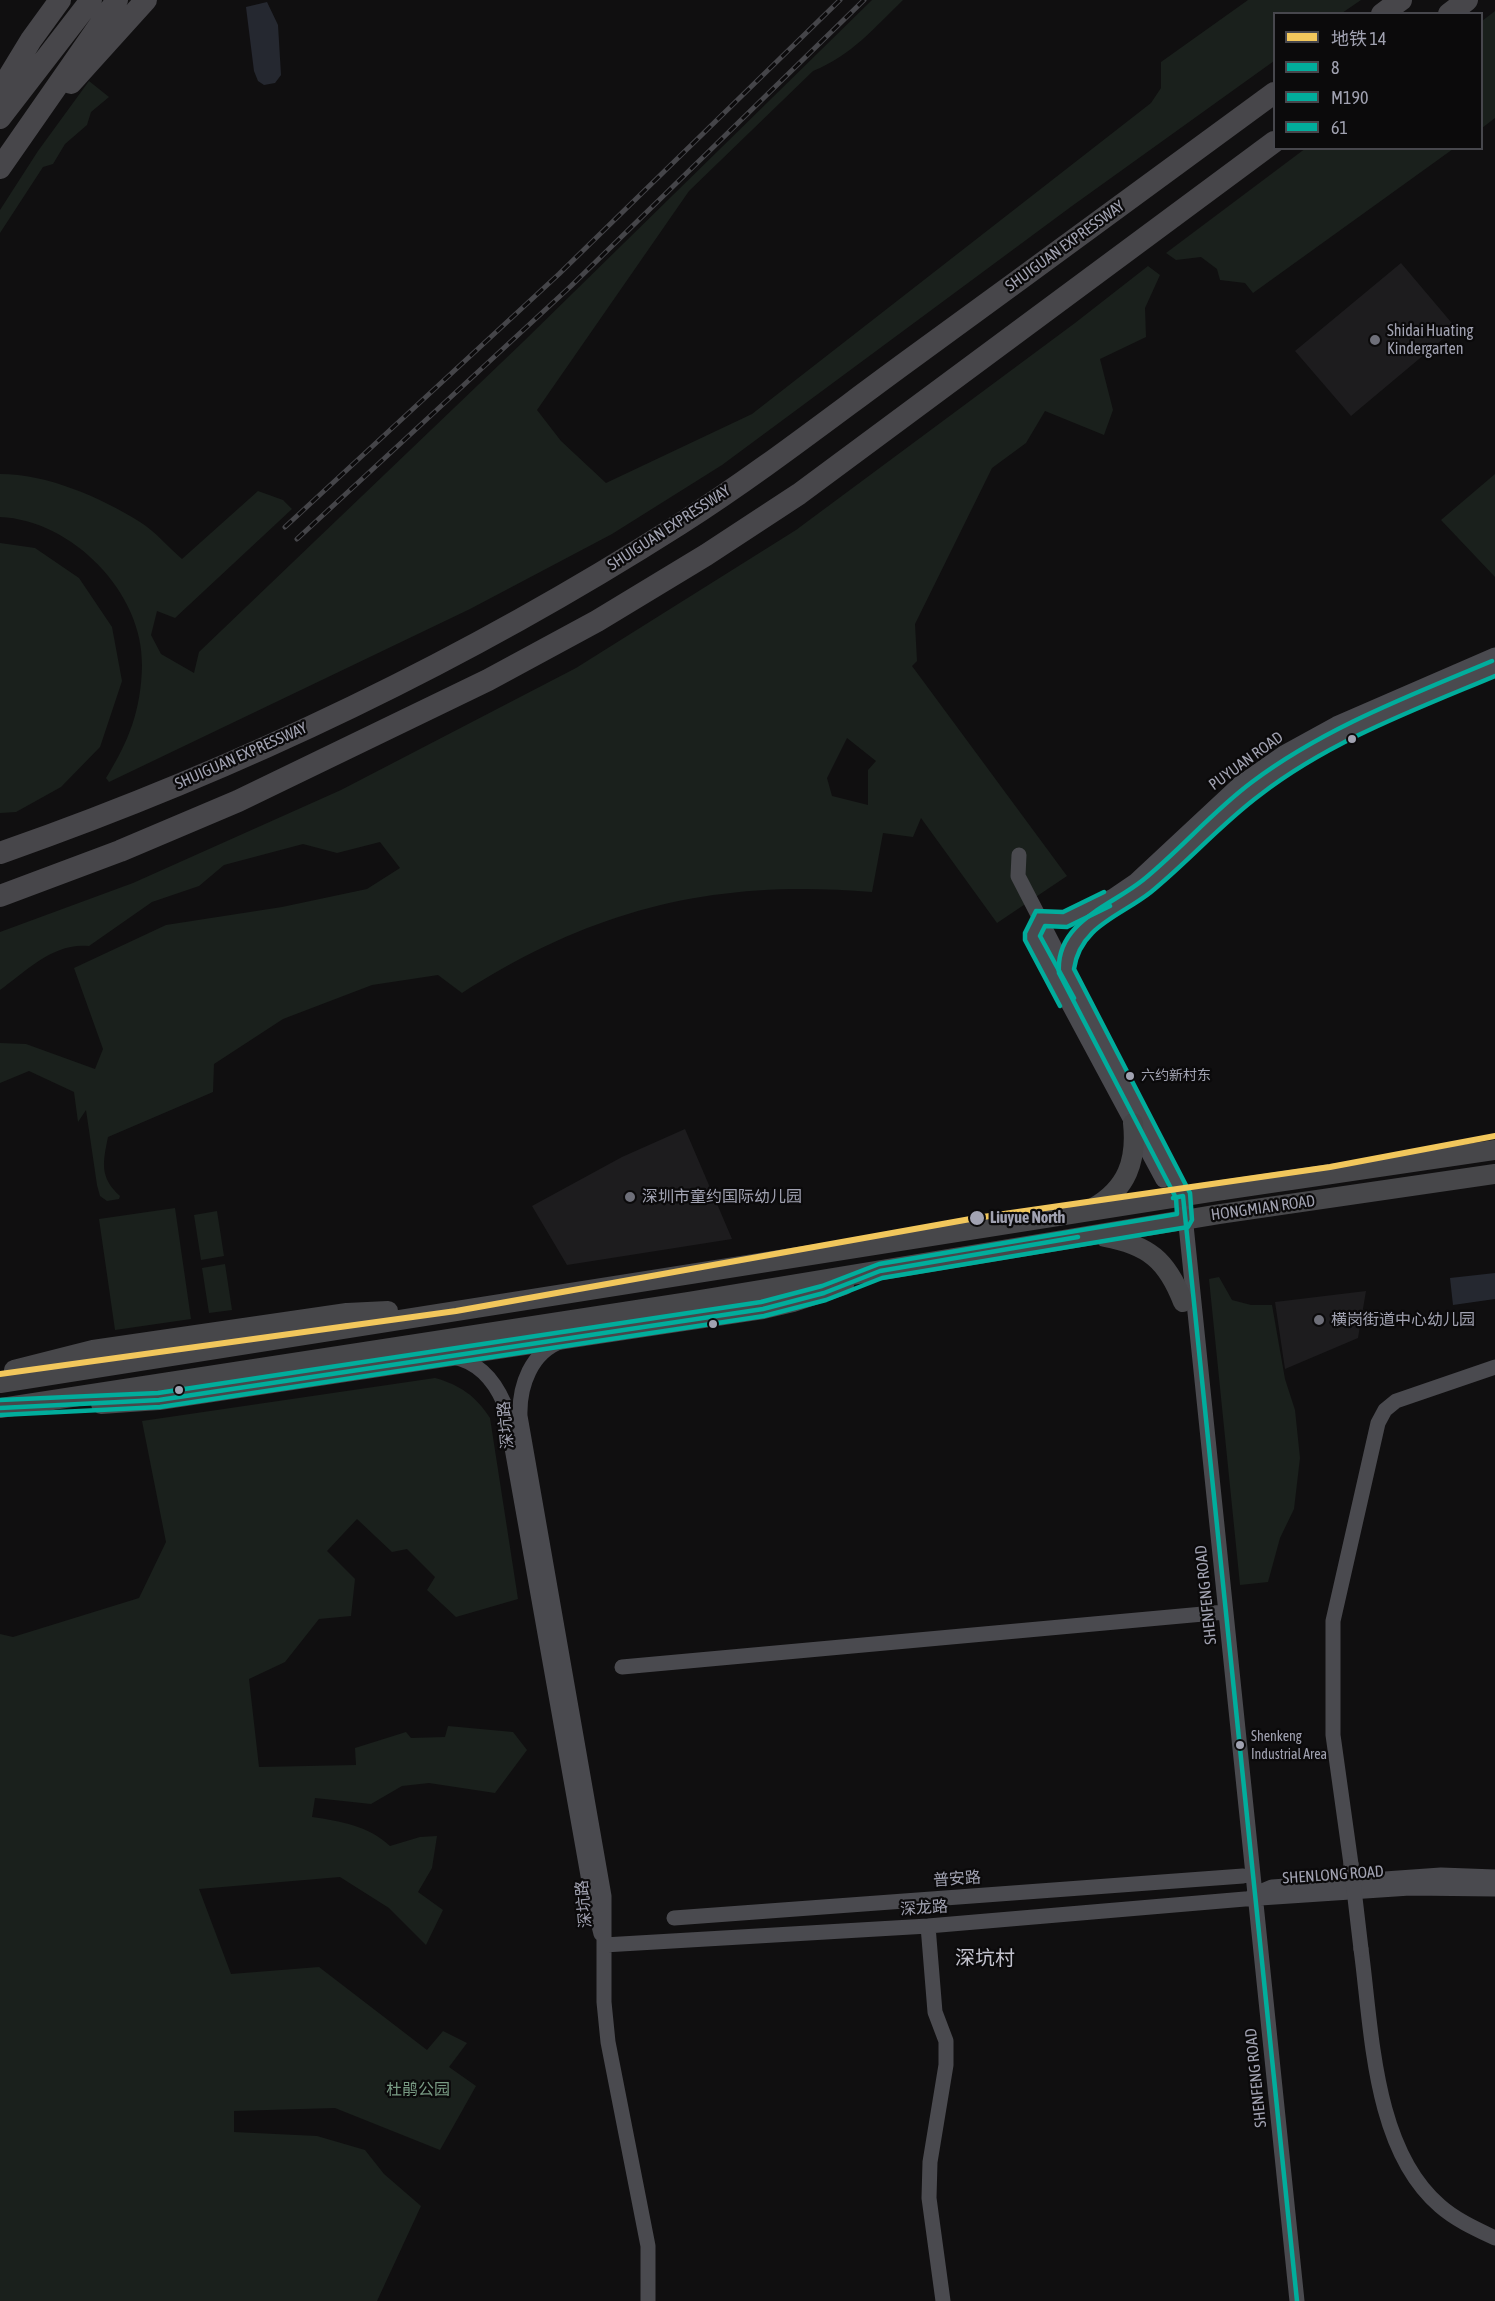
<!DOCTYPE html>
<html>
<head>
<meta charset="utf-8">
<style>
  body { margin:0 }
  #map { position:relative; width:1495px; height:2301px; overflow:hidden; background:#100f10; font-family:"Asap Condensed","Noto Sans SC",sans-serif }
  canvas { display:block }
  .legend { position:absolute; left:1273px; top:12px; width:210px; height:138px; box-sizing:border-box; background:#0b0a0b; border:2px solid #47474d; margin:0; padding:8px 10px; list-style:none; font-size:18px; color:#a1a2b1 }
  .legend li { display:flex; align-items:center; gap:12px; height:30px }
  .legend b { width:30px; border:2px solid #47474d }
</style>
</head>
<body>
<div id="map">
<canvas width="1495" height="2301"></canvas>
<ul class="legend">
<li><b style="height:8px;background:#f2c75c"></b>地铁 14</li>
<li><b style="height:8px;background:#01ad9c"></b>8</li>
<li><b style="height:8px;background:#01ad9c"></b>M190</li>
<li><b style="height:8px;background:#01ad9c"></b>61</li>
</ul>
</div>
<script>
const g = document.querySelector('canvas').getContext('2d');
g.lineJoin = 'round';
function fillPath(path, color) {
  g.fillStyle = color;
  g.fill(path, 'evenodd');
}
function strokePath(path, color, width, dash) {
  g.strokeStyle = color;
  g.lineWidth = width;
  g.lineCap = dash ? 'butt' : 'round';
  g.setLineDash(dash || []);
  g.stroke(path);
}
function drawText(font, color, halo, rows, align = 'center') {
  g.font = font + ' "Asap Condensed","Noto Sans SC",sans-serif';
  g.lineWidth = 4.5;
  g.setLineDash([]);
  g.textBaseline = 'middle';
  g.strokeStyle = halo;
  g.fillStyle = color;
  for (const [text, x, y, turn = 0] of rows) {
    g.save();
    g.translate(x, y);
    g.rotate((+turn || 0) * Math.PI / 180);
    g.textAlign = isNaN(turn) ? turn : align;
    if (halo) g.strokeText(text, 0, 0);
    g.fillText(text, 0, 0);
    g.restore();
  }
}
const built = new Path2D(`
  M1401,263l55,65 -105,88 -56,-65z
  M685,1129l47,110 -165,26 -35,-59 90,-49z
  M1366,1291l-8,47 -73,31 -10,-67z`);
const green = new Path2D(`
  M872,0h31c-30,29 -51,55 -90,71l-124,120 -152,219 24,31 45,42 146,-69 399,-311 10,-15v-26l87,-62h113l-19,13 -68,1v47l-202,145 -350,259 -110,69 -142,75 -361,173 -3,-4c23,-37 35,-68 36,-112 2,-73 -70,-146 -142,-149v-43c47,0 100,23 140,48 15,9 28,25 42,37l76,-68 25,9 9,9 -117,109 -18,-7 -6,24 10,19 33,19 5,-21 325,-311z
  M1495,11v107l-13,10v-107z
  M89,81l20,16 -18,15 -4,13 -22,19 -12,20 -10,3 -43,66v-23l38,-59z
  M1306,148l147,1 -200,144 -8,-10 -25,-3 -3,-11 -16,-12 -25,3 -10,-7z
  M1148,266l12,9 -15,33 1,29 -46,22 13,51 -9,25 -59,-24 -19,32 -34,25 -77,156 2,37 -5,5 155,210 -70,47 -76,-105 -8,19 -30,-4 -11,59c-157,-13 -277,16 -410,101l-24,-18 -66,10 -89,34 -69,45 -1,28 -105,45c-5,25 -9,40 12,59l-1,3 -12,2 -7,-5 -3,-11 -11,-75 -8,12 -4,-30 -45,-21 -29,12v-40l26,1 69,25 8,-20 -29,-81 92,-43 116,-18 85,-18 33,-21 -20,-26 -43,11 -34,-9 -79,21 -25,21 -47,16 -63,44c-35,-4 -63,25 -89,44v-58l133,-49 208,-93 235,-122 220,-138 279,-207zM847,738l29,23 -8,9v35l-36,-9 -5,-18z
  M1495,474v103l-54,-57z
  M0,543l35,5 44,30 33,49 10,54 -22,66 -39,40 -45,25 -16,1z
  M175,1208l16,111 -76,11 -16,-111z
  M217,1211l7,45 -23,4 -7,-45z
  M225,1264l7,46 -23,3 -7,-45z
  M1219,1277l13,23 19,5h21l13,74 10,31 5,48 -6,51 -14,29 -12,44 -28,3 -31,-306z
  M435,1378c25,7 41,18 55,40l28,181 -62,18 -29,-27 8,-13 -28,-28 -15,3 -35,-33 -30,32 28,28 -4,37 -32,3 -34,43 -36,17 10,88 97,-2 -1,-17 51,-16 5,6 34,-1 3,-11 65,6 14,18 -32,43 -66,-10 -27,3 -31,18 -56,-6 -3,19c28,4 57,9 78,29l30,-9 17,-1 -5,32 -14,24 25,18 -17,35 -37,-37 -49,-31 -141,12 32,85 88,-7 108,83 16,-19 24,12 -18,24 27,19 -36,64 -105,-42 -101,3v21l83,4 48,14 19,24 37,32 -44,95h-377v-667l13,3 126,-39 27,-56 -24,-121z`);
const water = new Path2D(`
  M267,2l11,23 3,50 -6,8 -11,2 -6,-4 -4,-10 -8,-64z
  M1495,1273v26l-42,6 -3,-27z`);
const minor = new Path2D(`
  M1019,855l-1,21 165,320 114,1105
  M1040,918l-8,18 131,244
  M1040,918l24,2 49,-24 22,-15 104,-97 46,-32 51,-28 159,-69
  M1066,970c2,-49 45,-55 77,-81 40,-31 72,-69 112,-100 71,-55 159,-86 240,-121
  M562,1341c-31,11 -43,45 -42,75l84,480v106l4,40 40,204v55
  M453,1357c26,5 41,23 51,46l88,495 9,36
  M622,1667l603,-55
  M1351,1864l-18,-129v-114l45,-198 7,-13 11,-9 99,-34
  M1253,1895l19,-8 169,-12 54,2
  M674,1918l569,-42
  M928,1926l7,86 11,29v24l-16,97 -1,36 14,103
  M604,1945l324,-19 317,-27 165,-11 85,1
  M1361,1949c11,81 12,200 79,257 16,14 36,23 55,32`);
const major = new Path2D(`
  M1093,1208c34,-19 44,-47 40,-85
  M1105,1237c43,8 62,23 78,65
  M14,1370l79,-20 254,-37 41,-2
  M0,1383l1216,-192 279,-41
  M101,1404l58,-4 604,-91 30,-7 51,-17
  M0,1408l689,-106 531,-88 275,-40`);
const highway = new Path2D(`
  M1382,14l19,-14
  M1449,14l18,-14
  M71,83l75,-83
  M0,91l31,-51 29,-40
  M0,118l91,-118
  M0,168l117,-168
  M0,853c237,-83 468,-194 680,-329 80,-51 155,-110 232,-166 121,-88 242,-177 362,-265
  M0,896l120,-45 118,-50 250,-121 109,-59 109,-66 93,-61 475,-352`);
const rail = new Path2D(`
  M285,527l274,-253 281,-274
  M297,539l274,-253 293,-286`);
const minorBridge = new Path2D(`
  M1351,1864l10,85`);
const bus1 = new Path2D(`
  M1173,1198l10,-2 114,1105
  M0,1408l159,-8 604,-91 61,-16 56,-22 198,-34`);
const bus2 = new Path2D(`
  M1074,998l-34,-62 5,-10 22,1 43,-21
  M0,1415l160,-8 604,-91 62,-16 56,-22 306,-51 4,-7 -2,-27 -116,-224c6,-43 47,-53 77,-77 38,-31 70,-68 109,-97 70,-54 154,-85 235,-119`);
const bus3 = new Path2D(`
  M1060,1006l-35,-66v-7l11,-22 27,1 41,-20
  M0,1400l158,-7 603,-91 61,-16 57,-22 298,-50 -1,-16 -117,-225c-4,-51 52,-67 84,-93 38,-31 70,-69 109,-98 72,-54 157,-86 240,-121`);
const metro1 = new Path2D(`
  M0,1374l456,-63 520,-93 354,-51 165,-31`);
const markers = [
  [1375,340,6,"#6e6f79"],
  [1352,739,5,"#a1a2b1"],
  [1130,1076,5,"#a1a2b1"],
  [630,1197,6,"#6e6f79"],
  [977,1218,8,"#a1a2b1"],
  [1319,1320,6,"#6e6f79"],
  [713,1324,5,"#a1a2b1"],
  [179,1390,5,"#a1a2b1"],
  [1240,1745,5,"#a1a2b1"]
];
const busNames = [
  ["六约新村东",1141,1076],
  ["Shenkeng",1251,1737],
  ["Industrial Area",1251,1755]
];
const streetNames = [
  ["SHUIGUAN EXPRESSWAY",1065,246,-36],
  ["SHUIGUAN EXPRESSWAY",669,528,-33],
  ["SHUIGUAN EXPRESSWAY",241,756,-24],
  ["PUYUAN ROAD",1246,761,-36],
  ["HONGMIAN ROAD",1263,1208,-8],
  ["深坑路",506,1425,-95],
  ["SHENFENG ROAD",1206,1595,-96],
  ["SHENLONG ROAD",1333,1875,-4],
  ["普安路",957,1879,-4],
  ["深坑路",584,1904,-95],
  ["深龙路",924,1908,-4],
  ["SHENFENG ROAD",1256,2078,-96]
];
const poiNames = [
  ["Shidai Huating",1387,331],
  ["Kindergarten",1387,349],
  ["深圳市童约国际幼儿园",642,1197],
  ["横岗街道中心幼儿园",1331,1320]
];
const stopNames = [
  ["Liuyue North",990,1218]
];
const parkNames = [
  ["杜鹃公园",418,2090]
];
const quarterNames = [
  ["深坑村",985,1959]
];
fillPath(built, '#1d1c1e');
fillPath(green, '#1a201c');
fillPath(water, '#252830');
strokePath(minor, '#4a4a4f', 15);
strokePath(major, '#47474a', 20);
strokePath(highway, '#47464a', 22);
strokePath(rail, '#454549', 5);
strokePath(rail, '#0b0a0b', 3, [9]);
strokePath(minorBridge, '#4a4a4f', 15);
strokePath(bus1, '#01ad9c', 4.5);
strokePath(bus2, '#01ad9c', 4.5);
strokePath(bus3, '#01ad9c', 4.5);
strokePath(metro1, '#f2c75c', 6);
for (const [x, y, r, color] of markers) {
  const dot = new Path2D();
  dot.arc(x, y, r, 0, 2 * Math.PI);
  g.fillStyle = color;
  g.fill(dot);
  strokePath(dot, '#0b0a0b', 2);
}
drawText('14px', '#a1a2b1', '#0b0a0b', busNames, 'left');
drawText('16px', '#a1a2b1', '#0b0a0b', streetNames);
drawText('16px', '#a1a2b1', '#0b0a0b', poiNames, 'left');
drawText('bold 16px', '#a1a2b1', '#0b0a0b', stopNames, 'left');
drawText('16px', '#799b84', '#0b0a0b', parkNames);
drawText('20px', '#c2c2cd', '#0b0a0b', quarterNames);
</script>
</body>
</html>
